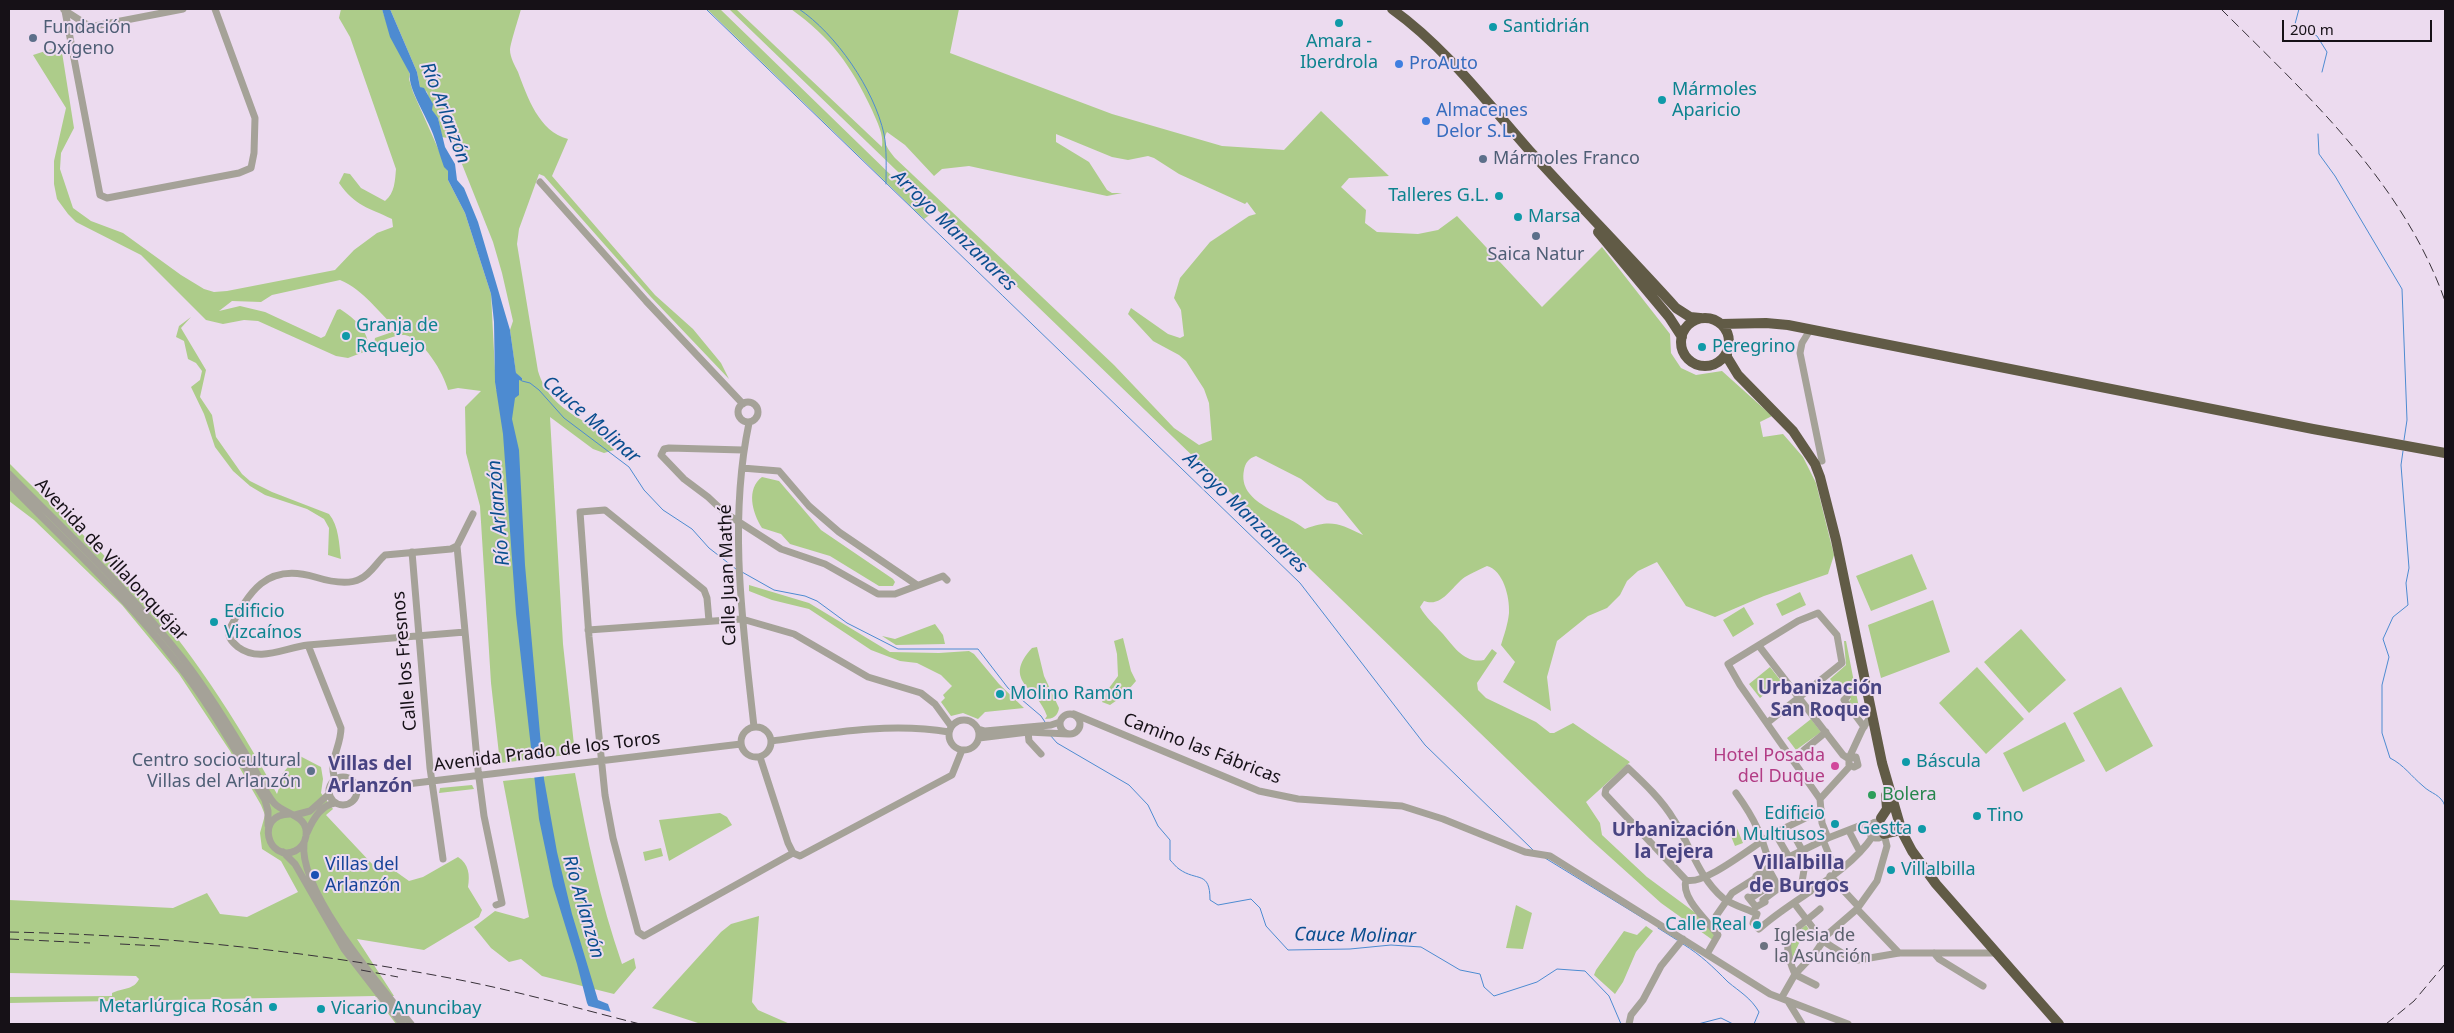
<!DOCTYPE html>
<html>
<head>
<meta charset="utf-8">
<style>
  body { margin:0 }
  #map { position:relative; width:2454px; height:1033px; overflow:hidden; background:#ecdbef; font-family:"Noto Sans",sans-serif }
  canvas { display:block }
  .frame { position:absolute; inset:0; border:10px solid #161117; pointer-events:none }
  .scale { position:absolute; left:2282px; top:20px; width:150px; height:22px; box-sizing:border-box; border:2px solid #161117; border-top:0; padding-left:6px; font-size:15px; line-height:18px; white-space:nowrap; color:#161117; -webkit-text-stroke:4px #ecdbef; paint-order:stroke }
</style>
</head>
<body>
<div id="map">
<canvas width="2454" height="1033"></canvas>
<div class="frame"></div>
<div class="scale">200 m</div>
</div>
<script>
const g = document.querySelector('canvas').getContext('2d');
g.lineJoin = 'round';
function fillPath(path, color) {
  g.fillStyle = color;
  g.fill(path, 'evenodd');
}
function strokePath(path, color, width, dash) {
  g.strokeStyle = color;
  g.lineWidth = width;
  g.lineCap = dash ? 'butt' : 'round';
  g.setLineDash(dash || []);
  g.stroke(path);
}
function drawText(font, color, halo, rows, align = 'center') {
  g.font = font + ' "Noto Sans",sans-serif';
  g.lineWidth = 4;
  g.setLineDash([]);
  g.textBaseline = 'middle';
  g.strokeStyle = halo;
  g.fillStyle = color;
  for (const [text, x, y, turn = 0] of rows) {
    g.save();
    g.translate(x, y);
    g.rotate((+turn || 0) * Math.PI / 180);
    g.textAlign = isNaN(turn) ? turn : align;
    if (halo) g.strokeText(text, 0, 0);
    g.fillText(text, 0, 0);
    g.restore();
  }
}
const green = new Path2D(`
  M341,9h41l5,15 23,50 -1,5 4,13 35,79v9l17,33 26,81 5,96 22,-2 1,-8 3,-2 -6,-4 -6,-44 3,-9 -11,-48 -9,-31 -41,-103 -10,-2 -4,-19 -5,-4 -6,-22 -7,-5 -3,-15 -27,-63h131c-2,8 -11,35 -11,41 0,7 5,16 8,22 9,24 21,60 50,67l-16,37 103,119 38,34 28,34 8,16 -79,-83 -106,-120 -5,-2 -20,55 -2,15 21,127c14,47 59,46 76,79l-10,3 -11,-4 -43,-32 13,227 12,110 -75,9 -9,-80 -11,-177 -14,-53 -1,-46 16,-16 -23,-3 -10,2c-4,-16 -25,-52 -43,-55 -9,-1 -23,6 -31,9l1,-6 23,-8c-20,-18 -34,-40 -58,-50l-68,15 -11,7 -29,-1 -13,10 21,-5 25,6 56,26 4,-2 12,-26 3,-1c16,11 28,20 29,41l-21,8 -12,-2 -78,-35 -14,-1 -21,4 -17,-4 -65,-65 -65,-33 -8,-8 -11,-15 -3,-15v-23l12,-53 -33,-53 28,-9 13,82 -13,25 -1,16 13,39 18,13 32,12 58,42 23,14 10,3 13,-1 108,-21 19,-20 23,-17 16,-6 -1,-8c-24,-12 -36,-12 -53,-36l5,-10 6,1 11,14 24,13c10,-8 10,-21 11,-32l-46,-132 -11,-19z
  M707,9h13l211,205 -7,5z
  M729,9h7l146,138c2,-13 -5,-25 -10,-37 -21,-45 -41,-72 -81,-101h168l-9,44 162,61 110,32 62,4 37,-39 68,65 -40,2 -8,9 25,23 -1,13 12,9 41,2 20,-4 19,-14 85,91 60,-60 68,87 1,19 10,15 15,7 26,-4 50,45 -12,6 3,15 20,-3 20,23 13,26 18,72 -6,19 -64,22 -49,21 -29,-11 -29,-44 -19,9 -11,10 -7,14 -13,13 -19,8 -31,25 -10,36 4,34 -48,-29 12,-20 -14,-17c3,-10 7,-21 8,-32 1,-16 -6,-43 -22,-47 -7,3 -15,7 -22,11 -13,9 -23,31 -41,24l-4,6c6,11 15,18 23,27 11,13 22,30 41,26l8,-11 5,4 -20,30 1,7 8,8 50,24 14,11h4l19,-10 57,39 -44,40 14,21 2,12 45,42 50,37 19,20 -2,7 -53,-38 -71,-64zM887,132l18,13 29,31 8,-7 27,-3 138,30 15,-3h-10l-5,-3 -18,-28 -33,-20v-8l56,23 16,3 20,-4 6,2 25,16 66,30 2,-2 9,12 -7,2 -39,26 -30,36 -6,20 7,12 3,26 -4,2 -12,-4 -37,-26 -3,6 25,27 26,14 7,6 18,28 5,14 3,37 -13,5 -25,-17 -60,-63 -219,-207c-6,-8 -14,-16 -8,-26zM1256,456l45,23 26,21 10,3 26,32c-24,-11 -31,-16 -58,-6 -20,-17 -68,-25 -61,-59 1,-7 5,-12 12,-14z
  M191,317l-10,11 25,42 -6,27 12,18 4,22 26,37 8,7 22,11 57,22c10,12 10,30 12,45l-13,-4 1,-27 -5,-9 -17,-10 -42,-14 -15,-9 -17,-15 -18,-24 -11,-33 -13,-27 9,-7 2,-9 -6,-8 -8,-4 -4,-18 -8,-4 3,-11z
  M9,463c40,41 85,80 124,122 57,63 103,134 144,209l6,-18 -1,-2 16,-19 23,12 2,12 -2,14 12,16 -7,6 48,51h14l21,15 14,-4 35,-20c11,7 12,18 10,30l14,23 -3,7 -55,33 -67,-11 37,57h-9l22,28 -24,-28 -7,1 22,27h-2l-21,-28 -366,7v-6l103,-1v-3c10,-5 22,-3 27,-14l-3,-3 -127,-3v-73l164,8 34,-15 13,21 27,3 51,-25 -17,-31 -19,-12 -2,-16 5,-18 -4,-10 -31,-54 -51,-77 -57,-69 -88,-85 -25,-19z
  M762,477l17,4 42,49 72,49 2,3 -2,4h-14l-49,-30 -40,-12 -9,-10 -19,-6c-10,-16 -16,-39 0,-51z
  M1912,554l15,35 -56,22 -15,-35z
  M749,585l60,18 81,49 49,1 30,-2 5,3 25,30 25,24 -39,4 -7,7 -15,-6 -12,3 -10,-14 4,-4 -2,-3 9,-9 -11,-11 -24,-12 -17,-2 -29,-11 -62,-41 -37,-9 -23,-9z
  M1800,592l6,13 -24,11 -6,-12z
  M1933,600l17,52 -69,26 -13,-53z
  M1744,607l10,17 -21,13 -10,-17z
  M935,624l8,11 2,9 -49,1 -14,-9 13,3z
  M2021,629l45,51 -37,33 -45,-51z
  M1123,638l8,33 5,10 -13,15 -13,9 -8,-3 7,-14 9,-12 -1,-22 -3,-13z
  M1844,641h2l15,77 -12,-17 2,-2 -11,-15 -4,2 -6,-7 16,-14z
  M1037,647l7,29 15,32c-1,8 -6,11 -14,11l2,-3c-9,-29 -46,-34 -15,-68z
  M1770,667l11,14 -21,17 -11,-14z
  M1977,667l47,52 -38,35 -47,-51z
  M2121,687l32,59 -47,26 -33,-59z
  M1811,719l10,13 -25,18 -9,-12z
  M2065,722l20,39 -62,31 -20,-39z
  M575,773c12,65 25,128 47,191l12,-6 2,10 -22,26 -72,-18 -21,-17 -12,3 -18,-14 -17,-21 21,-16 29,8 5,-2 -26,-136z
  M472,785l2,4 -35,4 1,-5z
  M720,813l7,4 5,8 -63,36 -10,-41z
  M1736,826l7,17 -8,3 -7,-17z
  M661,848l2,8 -18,5 -2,-9z
  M1516,905l16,8 -9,36 -17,-1z
  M759,916l-7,86 6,8 32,14h-89l-49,-16 69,-76 10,-8z
  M1806,925l4,6 -7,3 -11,25c-6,-15 2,-25 14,-34z
  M1646,926l7,5 -17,21 -13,30 -8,12 -21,-19 2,-5 28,-39 13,4z`);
const water = new Path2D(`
  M382,9h8l27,63 3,15 4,1 9,16 -1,6 6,8 7,29 10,17 2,16 7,8 14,34 32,108 6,43 6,5v3l-3,-1v15l-4,3 -3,21 7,31 6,115 19,214 13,73 15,62 26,86 10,4 7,20h-18l-10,-21 -10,-39 -24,-78 -14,-67 -23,-205 -13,-180 -8,-52 -1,-60 -3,-28 -26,-81 -17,-33v-9l-4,-4c-4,-11 -7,-22 -11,-33 -5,-15 -26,-47 -23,-60l-20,-37z`);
const pier = new Path2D(`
  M544,759l3,17 -16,2 -2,-18z
  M585,1005l30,8 3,11h-24z`);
const stream = new Path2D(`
  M706,9l594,574 125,162 108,105
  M799,9c37,25 75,80 85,125 3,15 2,34 2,50
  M2299,9l-4,15 22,12 10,16 -5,20
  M2318,134l1,20 16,22 67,113 5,131 -3,20
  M522,381l8,2 9,7 25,28 65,49 15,23 19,20 29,19 17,19 27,21
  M2403,451l-2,14 8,103 -3,15 2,22 -15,12 -10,22 6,18 -7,28v48l8,25c14,7 21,18 33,28 8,8 18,8 22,20
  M742,572l32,18 31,6 12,5 30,22 51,26h80l30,39 33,28 4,6
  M1050,735l7,8 72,42 19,20 10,21 12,14v20c3,3 6,7 9,9 18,13 31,1 31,31l8,5 33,-6 9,9 6,18 22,24 62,-1 41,-4 30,2 39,23 20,4 4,13 10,9 43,-14 20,-13 28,2 24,25 12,28
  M1545,858l101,62
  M1658,928l19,12
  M1683,944c19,12 29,22 45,38 12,10 23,16 31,30l-5,12
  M1698,1024l23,-6 12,6`);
const minor = new Path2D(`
  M64,10l25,16
  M65,11l35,184 7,3 132,-25 12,-5 3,-15 1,-35 -40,-109
  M69,31l114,-22
  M540,182l106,119 97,103
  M1810,330l-8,13 -2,10 22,108
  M738 412a10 10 0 1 1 20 0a10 10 0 1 1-20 0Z
  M749,423c-21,100 -6,203 5,304
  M743,450l-74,-2 -5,1 -3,6 23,24 24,18 17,16 56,36 44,15 53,30h17l48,-18 4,4
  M742,468l37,3 30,35 30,26 78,53
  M9,474c59,60 122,118 174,185 27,35 50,73 72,111 6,11 11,24 19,33 11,12 35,12 32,33 -1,6 -5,12 -11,15 -27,12 -41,-37 -5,-37
  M9,484c57,58 118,114 168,179 34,43 60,91 88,137l3,11v14
  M457,546l21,224 6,46 18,87 -6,2
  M412,552l18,216 13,91
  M709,621l-2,-23 -3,-8 -99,-80 -25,2 9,125 16,158 8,43 25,94 6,4 149,-83
  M588,630l154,-11 52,15 74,43 53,16 14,11 16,22
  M308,645l157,-13
  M1759,646l84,109 6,4v6l5,2 4,-2 -2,-8 -7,2
  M1847,697l-3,3 20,27
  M1074,714l185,77 39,8 104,7 41,13 82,33 25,4 220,138 78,30
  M1060 724a10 10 0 1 1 20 0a10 10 0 1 1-20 0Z
  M949 735a15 15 0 1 1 30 0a15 15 0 1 1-30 0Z
  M1767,723l75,-60 -5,-28 -19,-22 -20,8 -70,43 12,21 80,114 2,24 6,15
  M741 742a15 15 0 1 1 30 0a15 15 0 1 1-30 0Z
  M978,729l7,2 66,-6 9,-3
  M1028,732l1,9 12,13
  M979,738l49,-6 40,2
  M772,741c58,-8 118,-19 177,-9
  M1804,750l22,-18
  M760,757l28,86 5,10 7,3 152,-81 10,-25
  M1849,758l13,-28 10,-16
  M329 791a14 14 0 1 1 28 0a14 14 0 1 1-28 0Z
  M335,779c-7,-18 6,-32 6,-51l-33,-83c-24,3 -49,18 -70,2 -6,-5 -10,-9 -9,-17 20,-38 37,-68 86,-53 13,4 32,9 45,2 11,-5 16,-16 25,-24l66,-6 6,-3 16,-32
  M357,790l384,-46
  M1736,793c21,29 25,42 35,75
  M1820,799l30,-33
  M295,815l15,-4 19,-17
  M1869 830a8 8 0 1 1 16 0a8 8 0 1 1-16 0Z
  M1849,831l11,21
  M307,833c5,-12 14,-28 28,-30
  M1796,839l6,11
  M1779,840l10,17
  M1823,840l13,32
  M304,843c-6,48 77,144 107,181
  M283,852l12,12 49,85 58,75
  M1768,868l11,20 -16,12 2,2 -9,5 -8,-10 3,1 12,-8 -7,-14z
  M1804,870l-2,12 6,10
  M1830,876l28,30
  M1762 881a4 4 0 1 1 8 0a4 4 0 1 1-8 0Z
  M1686,880l-81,-86 1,-5 22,-21c17,16 34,32 46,52 16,25 25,58 49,78 9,7 24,11 34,16l-4,9 6,6c35,-32 86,-52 114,-93
  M1686,880c19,6 69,-36 87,-46 16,-9 34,-15 48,-25
  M1686,880c-6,18 23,42 32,55l-11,19
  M1794,903l29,38 22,14 13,5 41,-7h98
  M1857,909l42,44
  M1716,916l16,-23 57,-36 39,-19 36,-14h8
  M1934,953l5,6 44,27
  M1798,971l17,-18 13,-19 29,-25 20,-28 10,-35 -3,-12
  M1794,972c-16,-39 0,-40 26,-63
  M1798,976l18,9
  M1782,997l12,-21
  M1789,1003l13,21
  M1629,1024l2,-9 12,-15 18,-34 22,-27`);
const highway = new Path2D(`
  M1392,9c53,38 94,92 137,141 48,53 99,105 147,158l14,9 10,1
  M1598,232l71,85 13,20
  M1681 342a24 24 0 1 1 48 0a24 24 0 1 1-48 0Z
  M1721,324l45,-1 22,2 525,104 132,24
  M1727,351v6l11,18 55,56 22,33 5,13 16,63 46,223 20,69 10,19 24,33 123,140
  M1881,818l6,-9 -1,-14
  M1884,834l13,-3`);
const rail = new Path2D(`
  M2221,9c87,87 182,173 224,292
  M9,932c151,3 302,19 451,48 61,12 120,29 180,44
  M9,939l81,4
  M120,944l40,2
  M361,970l37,7
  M2386,1024l28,-23 31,-37`);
const markers = [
  [1339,23,5,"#0f9aa8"],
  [1493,27,5,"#0f9aa8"],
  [33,38,5,"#5c6f8a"],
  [1399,64,5,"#3f7fe0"],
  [1662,100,5,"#0f9aa8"],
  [1426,121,5,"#3f7fe0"],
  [1483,159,5,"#5c6f8a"],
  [1499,196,5,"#0f9aa8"],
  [1518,217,5,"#0f9aa8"],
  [1536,236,5,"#5c6f8a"],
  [346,336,5,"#0f9aa8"],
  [1702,347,5,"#0f9aa8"],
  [214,622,5,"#0f9aa8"],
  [1000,694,5,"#0f9aa8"],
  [1906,762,5,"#0f9aa8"],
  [1835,766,5,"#d1479c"],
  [311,771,5,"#5c6f8a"],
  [1872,795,5,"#2e9e5b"],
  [1977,816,5,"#0f9aa8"],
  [1835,824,5,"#0f9aa8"],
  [1922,829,5,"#0f9aa8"],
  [1891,870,5,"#0f9aa8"],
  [315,875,5,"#1a4fb4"],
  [1757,925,5,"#0f9aa8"],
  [1764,946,5,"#6b7280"],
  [273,1007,5,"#0f9aa8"],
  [321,1009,5,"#0f9aa8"]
];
const cultureNames = [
  ["Santidrián",1503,27],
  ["Amara -",1339,42,"center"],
  ["Iberdrola",1339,63,"center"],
  ["Mármoles",1672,90],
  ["Aparicio",1672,111],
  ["Talleres G.L.",1489,196,"right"],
  ["Marsa",1528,217],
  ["Granja de",356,326],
  ["Requejo",356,347],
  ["Peregrino",1712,347],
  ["Edificio",224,612],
  ["Vizcaínos",224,633],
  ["Molino Ramón",1010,694],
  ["Báscula",1916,762],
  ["Edificio",1825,814,"right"],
  ["Multiusos",1825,835,"right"],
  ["Tino",1987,816],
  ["Gestta",1912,829,"right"],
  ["Villalbilla",1901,870],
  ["Calle Real",1747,925,"right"],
  ["Metarlúrgica Rosán",263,1007,"right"],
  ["Vicario Anuncibay",331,1009]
];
const serviceNames = [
  ["Fundación",43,28],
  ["Oxígeno",43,49],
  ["Mármoles Franco",1493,159],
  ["Saica Natur",1536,255,"center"],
  ["Centro sociocultural",301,761,"right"],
  ["Villas del Arlanzón",301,782,"right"]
];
const shopNames = [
  ["ProAuto",1409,64],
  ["Almacenes",1436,111],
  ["Delor S.L.",1436,132]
];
const streetNames = [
  ["Avenida de Villalonquéjar",111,560,47],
  ["Calle Juan Mathé",728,575,-92],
  ["Calle los Fresnos",405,661,-95],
  ["Camino las Fábricas",1202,749,21],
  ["Avenida Prado de los Toros",547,752,-7]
];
const hotelNames = [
  ["Hotel Posada",1825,756],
  ["del Duque",1825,777]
];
const leisureNames = [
  ["Bolera",1882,795]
];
const transitNames = [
  ["Villas del",325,865],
  ["Arlanzón",325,886]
];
const worshipNames = [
  ["Iglesia de",1774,936],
  ["la Asunción",1774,957]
];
const waterNames = [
  ["Río Arlanzón",445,113,69],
  ["Arroyo Manzanares",954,231,44],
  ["Cauce Molinar",591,420,41],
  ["Río Arlanzón",499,513,-95],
  ["Arroyo Manzanares",1245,513,44],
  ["Río Arlanzón",583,907,74],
  ["Cauce Molinar",1355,936,1]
];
const neighbourhoodNames = [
  ["Urbanización",1820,689],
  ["San Roque",1820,711],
  ["Villas del",370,765],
  ["Arlanzón",370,787],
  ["Urbanización",1674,831],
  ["la Tejera",1674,853]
];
const quarterNames = [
  ["Villalbilla",1799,863],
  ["de Burgos",1799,886]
];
fillPath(green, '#adcc8a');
fillPath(water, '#4d8bd1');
fillPath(pier, '#ecdbef');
strokePath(stream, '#4d8bd1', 1);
strokePath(minor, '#a5a298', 7);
strokePath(highway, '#615b46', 10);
strokePath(rail, '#373038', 1, [10, 5]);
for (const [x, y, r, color] of markers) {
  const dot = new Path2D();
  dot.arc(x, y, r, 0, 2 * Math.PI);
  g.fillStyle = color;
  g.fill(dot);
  strokePath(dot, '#ecdbef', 2);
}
drawText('18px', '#0d838f', '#ecdbef', cultureNames, 'left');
drawText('18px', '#4e5e75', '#ecdbef', serviceNames, 'left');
drawText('18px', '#366cbe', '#ecdbef', shopNames, 'left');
drawText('18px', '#161117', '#ecdbef', streetNames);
drawText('18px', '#b23c85', '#ecdbef', hotelNames, 'right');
drawText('18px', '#27864d', '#ecdbef', leisureNames, 'left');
drawText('18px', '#164399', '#ecdbef', transitNames, 'left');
drawText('18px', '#5b616d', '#ecdbef', worshipNames, 'left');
drawText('italic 19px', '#0a4e8f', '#ecdbef', waterNames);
drawText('bold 19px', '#484482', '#ecdbef', neighbourhoodNames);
drawText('bold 20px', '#484482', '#ecdbef', quarterNames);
</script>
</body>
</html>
